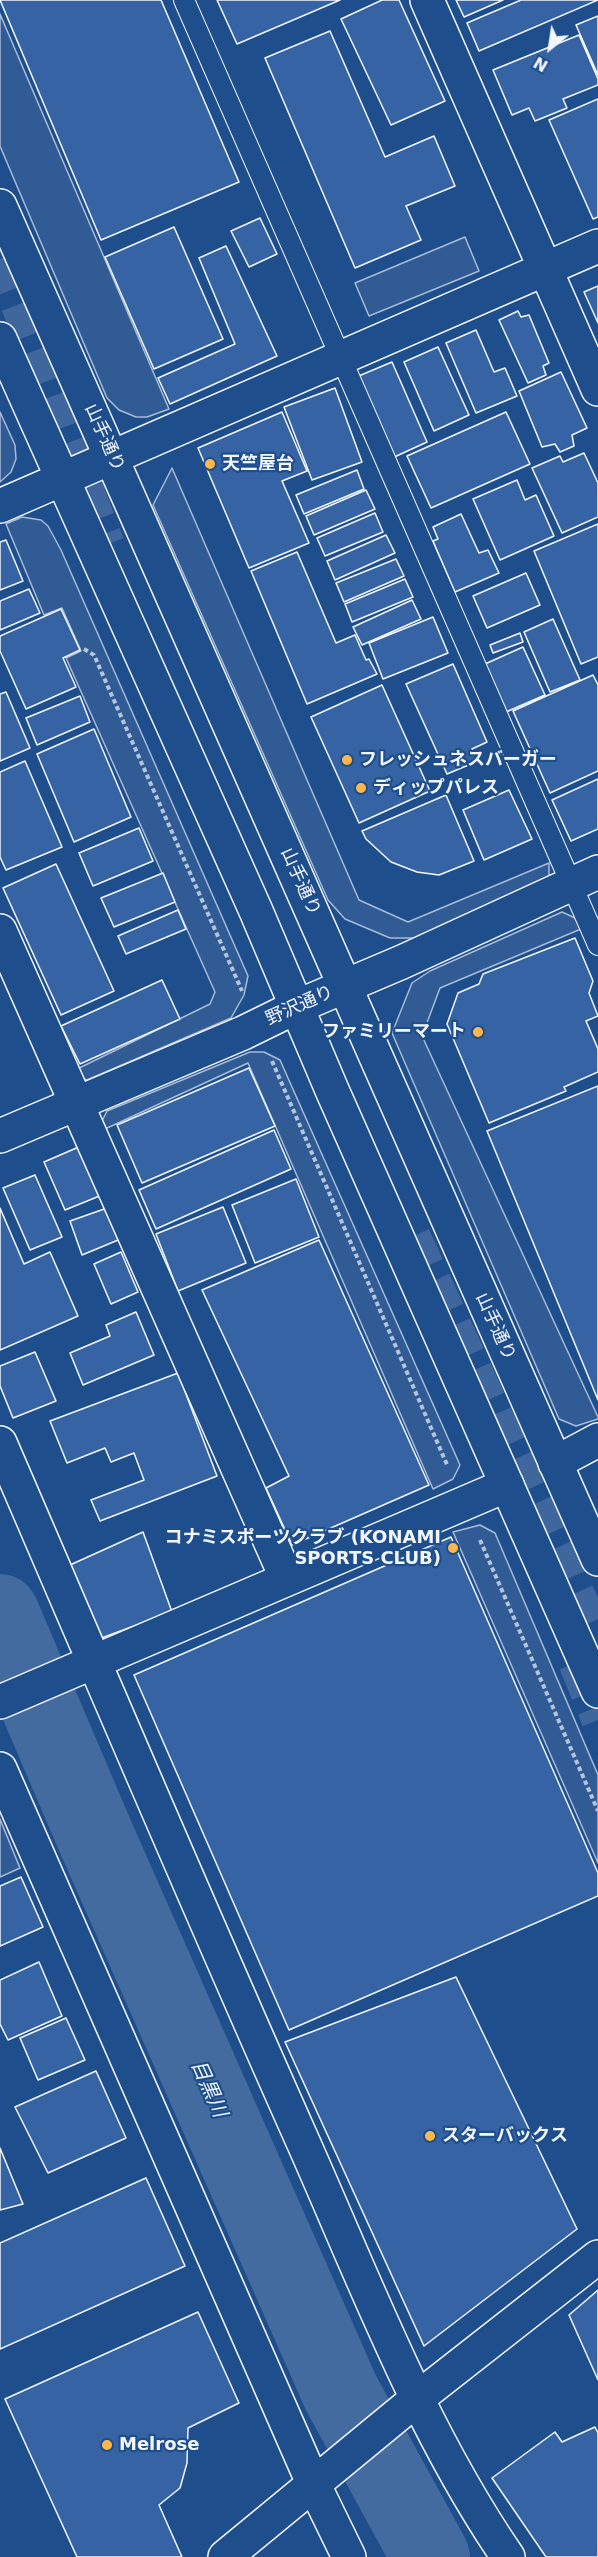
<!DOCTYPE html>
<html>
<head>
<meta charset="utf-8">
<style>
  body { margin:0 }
  #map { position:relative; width:598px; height:2557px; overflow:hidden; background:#1f4e8c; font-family:"DejaVu Sans",sans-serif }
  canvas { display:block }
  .north { position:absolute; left:520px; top:18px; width:60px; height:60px; -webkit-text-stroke:4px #1f4e8c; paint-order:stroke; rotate:210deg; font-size:16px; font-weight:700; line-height:24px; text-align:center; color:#f2f6ff }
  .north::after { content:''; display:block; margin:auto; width:21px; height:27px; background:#f2f6ff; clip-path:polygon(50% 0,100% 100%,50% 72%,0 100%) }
</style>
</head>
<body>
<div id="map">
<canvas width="598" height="2557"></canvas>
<div class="north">N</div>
</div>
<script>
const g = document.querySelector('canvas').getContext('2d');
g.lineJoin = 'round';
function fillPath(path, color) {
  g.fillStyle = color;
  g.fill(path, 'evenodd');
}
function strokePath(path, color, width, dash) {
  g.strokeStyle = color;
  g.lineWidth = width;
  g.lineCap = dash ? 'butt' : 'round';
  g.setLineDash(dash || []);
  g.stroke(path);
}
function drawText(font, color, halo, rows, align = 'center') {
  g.font = font + ' "DejaVu Sans","Noto Sans JP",sans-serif';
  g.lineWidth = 4.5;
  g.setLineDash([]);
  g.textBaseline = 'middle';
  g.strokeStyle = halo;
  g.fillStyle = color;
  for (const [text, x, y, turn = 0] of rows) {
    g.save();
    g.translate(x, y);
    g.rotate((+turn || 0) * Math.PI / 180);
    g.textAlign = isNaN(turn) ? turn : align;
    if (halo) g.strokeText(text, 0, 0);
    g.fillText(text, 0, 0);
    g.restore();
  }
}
const built = new Path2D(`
  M0,14l169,395 -22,8h-11l-17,-7 -12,-12 -107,-252z
  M465,237l14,34 -110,45 -14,-33z
  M0,412l15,33 1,14 -5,13 -11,10z
  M172,468l187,432 49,22 141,-59v14l-134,61h-25l-45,-19 -17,-19 -175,-395z
  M22,517l19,3 7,6 13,24 187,426 -4,19 -13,23 -144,62 -12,-4 -4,-4 139,-68 5,-12 -149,-334 15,-7 -19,-43 -18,7 -38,-91z
  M562,912l13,6 6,11 -141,59 -18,48 176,381v2l-22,7 -17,-7 -167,-386 20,-50 18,-12z
  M250,1052h14l16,8 180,405 -7,14 -20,10 -185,-426 -143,66 -3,-8 5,-10z
  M480,1525l15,8 103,242v88l-145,-331z
  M0,1819l20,49 -20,9z`);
const river = new Path2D(`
  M0,1613l96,225 245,555 90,164`);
const building = new Path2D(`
  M0,0h161l78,182 -138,58z
  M217,0h123l-103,44z
  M382,0h17l46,101 -54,24 -50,-106z
  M456,0h47l-39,17z
  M521,0h77l-119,51 -12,-28z
  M598,16v59l-22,-50z
  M330,31l55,126 49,-21 21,50 -49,20 15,34 -66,28 -90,-210z
  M579,35l19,44v6l-35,14 4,9 -32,13 -6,-13 -17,7 -19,-45z
  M598,99v118l-5,2 -44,-99z
  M260,218l17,36 -28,13 -18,-36z
  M174,227l49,112 -69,30 -49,-112z
  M226,246l51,110 -107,48 -12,-26 77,-34 -36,-86z
  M598,286v37l-14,-31z
  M518,311l3,6 8,-2 20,48 -6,3 3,9 -18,8 -29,-63z
  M476,330l18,42 11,-4 12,28 -41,17 -30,-70z
  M438,347l31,68 -35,16 -30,-69z
  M392,362l35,80 -37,17 -36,-81z
  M561,372l26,56 -15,7 2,11 -14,6 -5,-8 -13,3 -23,-56z
  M335,388l27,74 -50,18 -28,-73z
  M282,412l25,59 -25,10 27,62 -60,25 -51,-120z
  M506,412l24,52 -99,44 -24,-52z
  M584,453l14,30v34l-36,16 -30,-65 28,-12 3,6z
  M357,470l7,19 -60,25 -8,-19z
  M517,480l8,20 11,-5 18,41 -54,24 -27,-61z
  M366,490l9,19 -61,26 -8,-19z
  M375,513l8,19 -58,24 -8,-18z
  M461,514l18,39 9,-3 11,23 -44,19 -22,-51 5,-2 -5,-12z
  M598,524v133l-17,7 -47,-113z
  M386,535l9,18 -60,27 -8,-19z
  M6,540l17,41 -23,9v-48z
  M297,552l39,91 19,-8 11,25 3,-1 8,15 -70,30 -56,-133z
  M396,559l8,17 -60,26 -8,-19z
  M526,573l14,32 -53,23 -14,-32z
  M405,579l8,18 -61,25 -7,-18z
  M29,589l11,24 -40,17v-29z
  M412,600l9,19 -59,26 -9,-18z
  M61,609l19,41 -17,8 13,29 -50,22 -26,-58v-15z
  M433,617l15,36 -65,26 -14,-36z
  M553,619l27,61 -30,12 -26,-60z
  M520,633l3,9 -30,11 -3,-8z
  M523,647l22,48 -39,17 -21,-48z
  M453,664l34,78 -15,7 6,12 -31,13 -41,-90z
  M593,675l5,10v86l-48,22 -37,-82z
  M382,685l48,106 -71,32 -48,-106z
  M6,692l24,56 -30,13v-67z
  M80,696l10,26 -53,23 -11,-27z
  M94,729l37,88 -57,25 -37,-88z
  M25,761l37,86 -56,23 -6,-13v-85z
  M598,779v50l-27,12 -19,-41z
  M509,790l23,49 -48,21 -21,-50z
  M446,795l28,66 -35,14 -22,-3 -26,-10 -25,-23 -4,-8z
  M139,828l14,33 -60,25 -14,-33z
  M56,864l58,127 -53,24 -58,-127z
  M163,873l12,29 -61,25 -13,-29z
  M178,910l8,19 -60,25 -8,-18z
  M575,938l18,43 -4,12 9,23 -12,5 12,28v23l-34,15 2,4 -77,32 -42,-99 11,-31 21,-9 4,-10z
  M162,980l18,39 -100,45 -19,-38z
  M249,1068l26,58 -133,57 -25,-58z
  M598,1086v314l-111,-269z
  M274,1130l17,39 -135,60 -17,-39z
  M81,1146l21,49 -37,15 -21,-48z
  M35,1175l27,62 -32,13 -27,-62z
  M296,1179l23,58 -64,26 -23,-58z
  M110,1207l13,31 -41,17 -12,-34z
  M223,1207l23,56 -68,28 -22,-57z
  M0,1208l24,56 26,-12 28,64 -78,34z
  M319,1240l110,245 -137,60 -26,-57 23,-12 -87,-186z
  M121,1252l17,40 -27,12 -17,-40z
  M136,1312l18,43 -71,30 -13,-32 40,-17 -4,-11z
  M35,1352l21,49 -43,17 -13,-32v-20z
  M178,1373l39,103 -117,45 -9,-21 53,-20 -10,-27 -23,9 -6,-14 -38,15 -17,-42z
  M143,1532l29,80 -76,28 -26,-75z
  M451,1537l147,336v23l-309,134 -155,-355z
  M21,1877l22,50 -43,19v-60z
  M39,1962l23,54 -54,24 -8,-16v-44z
  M456,1977l121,252 -153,117 -139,-304z
  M66,2018l19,42 -47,20 -18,-42z
  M96,2071l30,67 -78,35 -33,-66z
  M0,2148l23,56 -23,6z
  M146,2178l39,88 -185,83v-106z
  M598,2290v90l-29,-65z
  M198,2312l41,91 -51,25 -1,35 -7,25 -21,17 23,52h-105l-72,-158z
  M595,2427l3,6v124h-52l-54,-79 63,-46 7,10z`);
const motorwayTunnel = new Path2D(`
  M0,259l108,285
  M414,1236l184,401
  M575,1663l23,57`);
const path = new Path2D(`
  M84,649l10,6 148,336
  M272,1061l176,406
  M480,1540l118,271`);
const service = new Path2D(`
  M184,0l414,945`);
const minor = new Path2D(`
  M427,0l171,389
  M0,506l598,-260
  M0,931l287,648
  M0,1443c101,234 200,468 304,701 62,140 117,286 204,413
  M555,1463l43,-23
  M0,1702l507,-217
  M0,1769l313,714 36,74
  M225,2557l193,-159 180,-141`);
const tertiary = new Path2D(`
  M0,1136l243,-103 53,-26 106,-45 196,-90`);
const primary = new Path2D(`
  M0,206l598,1353
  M0,339l256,572 76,179 266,601`);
const markers = [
  [210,464,6,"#ffb74d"],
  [347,760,6,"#ffb74d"],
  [361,788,6,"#ffb74d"],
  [478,1032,6,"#ffb74d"],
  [453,1548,6,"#ffb74d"],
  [430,2136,6,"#ffb74d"],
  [107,2445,6,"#ffb74d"]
];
const streetNames = [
  ["山手通り",104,438,66],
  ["山手通り",300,882,66],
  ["野沢通り",300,1006,-24],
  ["山手通り",495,1327,66]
];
const poiNames = [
  ["天竺屋台",222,464],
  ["フレッシュネスバーガー",359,760],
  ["ディップパレス",373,788],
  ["ファミリーマート",466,1032,"right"],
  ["コナミスポーツクラブ (KONAMI",441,1538,"right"],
  ["SPORTS CLUB)",441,1559,"right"],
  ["スターバックス",442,2136],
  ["Melrose",119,2445]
];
const waterNames = [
  ["目黒川",208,2089,66]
];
fillPath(built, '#305b95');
strokePath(built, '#a8bbd7', 1.5);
strokePath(river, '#446ba0', 78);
fillPath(building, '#3563a3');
strokePath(building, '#f2f6ff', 1.5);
strokePath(motorwayTunnel, '#3f679d', 33, [33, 16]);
strokePath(service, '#f2f6ff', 22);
strokePath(minor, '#f2f6ff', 36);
strokePath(tertiary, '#f2f6ff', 36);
strokePath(primary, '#f2f6ff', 36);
strokePath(path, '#b3c4dc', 4, [4.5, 3]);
strokePath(service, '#1f4e8c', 20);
strokePath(minor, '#1f4e8c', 33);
strokePath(tertiary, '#1f4e8c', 33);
strokePath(primary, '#1f4e8c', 33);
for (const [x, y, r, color] of markers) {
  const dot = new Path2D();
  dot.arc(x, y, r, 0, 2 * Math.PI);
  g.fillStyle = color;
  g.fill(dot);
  strokePath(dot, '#1f4e8c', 2);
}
drawText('18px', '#f2f6ff', '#1f4e8c', streetNames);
drawText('bold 18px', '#f2f6ff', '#1f4e8c', poiNames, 'left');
drawText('italic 20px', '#f2f6ff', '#1f4e8c', waterNames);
</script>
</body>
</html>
